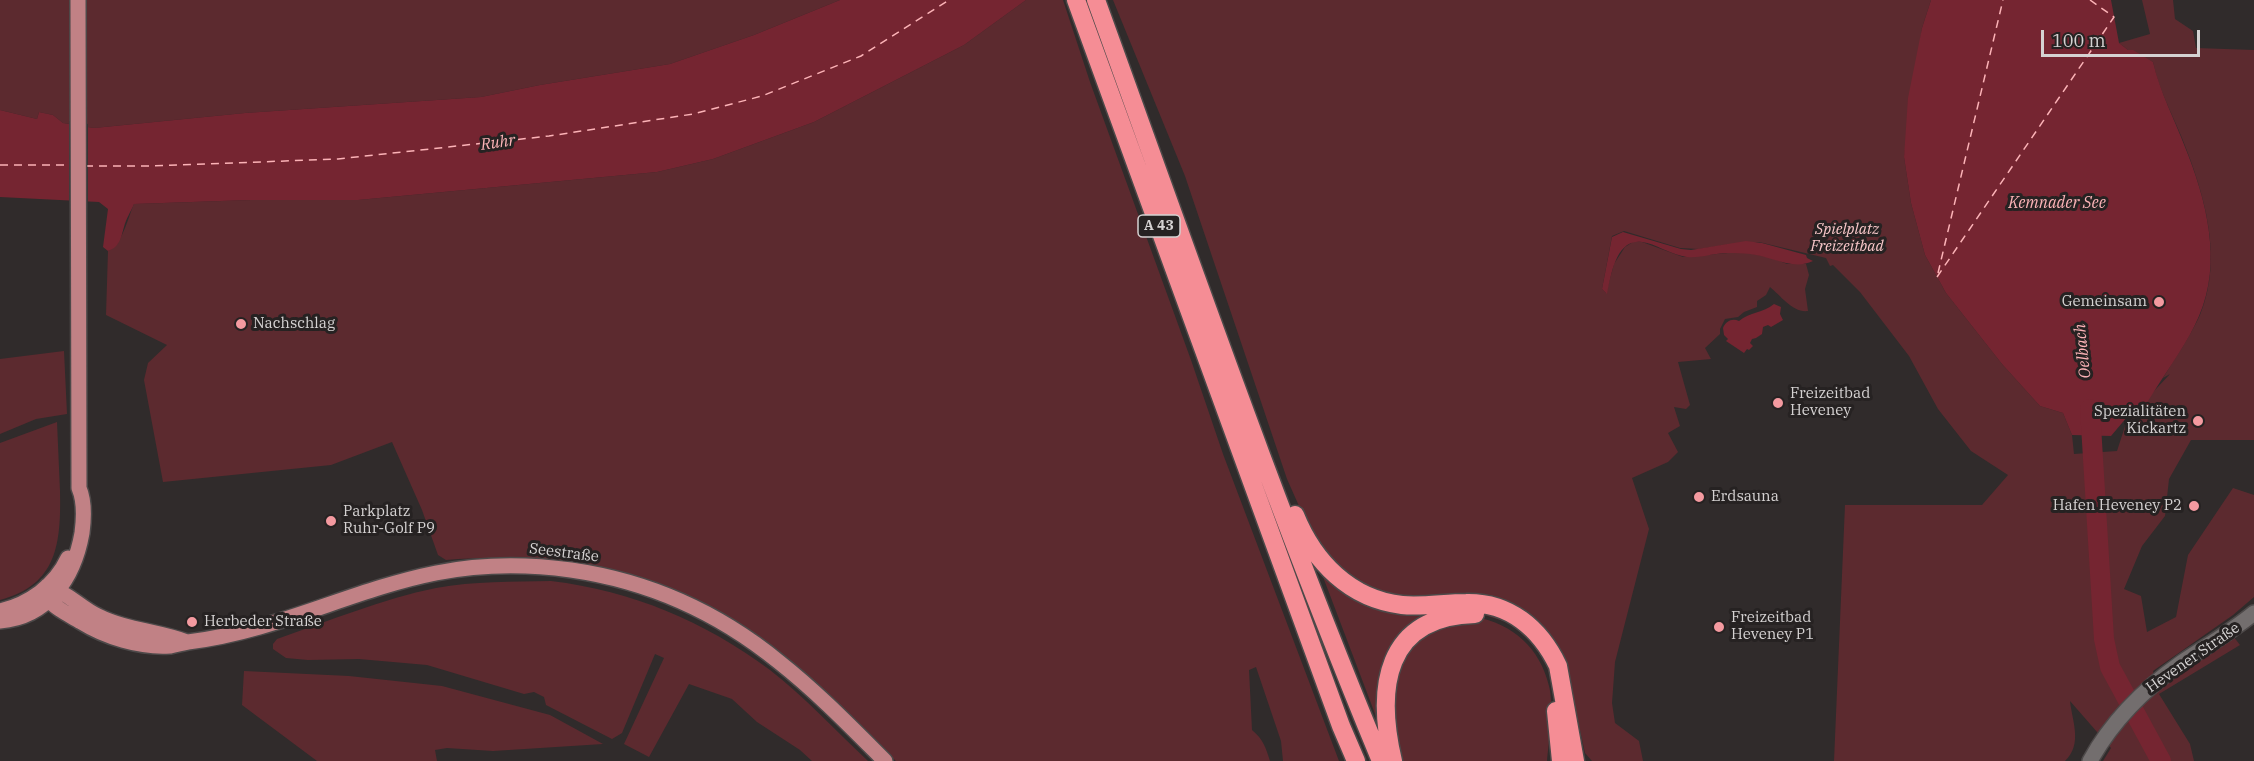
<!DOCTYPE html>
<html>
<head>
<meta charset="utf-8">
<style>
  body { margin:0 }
  #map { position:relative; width:2254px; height:761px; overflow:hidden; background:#302b2b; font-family:"IBM Plex Serif",serif }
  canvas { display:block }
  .scale { position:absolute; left:2041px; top:30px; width:159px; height:27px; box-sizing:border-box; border:3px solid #d5d2d2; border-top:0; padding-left:8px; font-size:18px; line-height:21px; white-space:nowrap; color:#d5d2d2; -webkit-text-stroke:4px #262222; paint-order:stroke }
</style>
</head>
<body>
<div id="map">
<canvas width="2254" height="761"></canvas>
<div class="scale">100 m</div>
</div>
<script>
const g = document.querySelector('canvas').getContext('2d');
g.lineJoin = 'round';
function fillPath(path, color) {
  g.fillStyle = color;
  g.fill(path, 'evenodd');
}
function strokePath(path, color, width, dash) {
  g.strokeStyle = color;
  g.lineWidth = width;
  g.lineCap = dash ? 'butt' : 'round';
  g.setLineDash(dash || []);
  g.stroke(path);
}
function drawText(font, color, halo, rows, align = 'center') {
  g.font = font + ' "IBM Plex Serif",serif';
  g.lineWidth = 6;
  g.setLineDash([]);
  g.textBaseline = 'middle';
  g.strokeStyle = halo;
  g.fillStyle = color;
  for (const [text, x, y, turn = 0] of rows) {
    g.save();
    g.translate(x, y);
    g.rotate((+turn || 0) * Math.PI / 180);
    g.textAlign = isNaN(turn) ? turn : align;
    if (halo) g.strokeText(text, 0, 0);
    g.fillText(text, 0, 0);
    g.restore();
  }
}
const green = new Path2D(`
  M0,0h840l-86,35 -84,29 -130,21 -59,12 -236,16 -151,15 -31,-5 -10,-8 -14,-3 -2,7 -37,-9z
  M1026,0h37l27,82 101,278 32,94 116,307h-56l-2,-20 -25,-74 -7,3 3,60c11,9 14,18 18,31h-374c-35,-32 -66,-67 -102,-97 -100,-85 -219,-114 -348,-104l-8,-5 -16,-45 -30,-68 -61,23 -168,17 -19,-102 4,-17 19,-18 -61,-30 2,-64c14,-5 20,-34 26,-47l116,-4h108l299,-28 56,-13 101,-37 150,-77z
  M1113,0h818l-9,28 -18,129 7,46 14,52 21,38 56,71 38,42 23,7 9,22 2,19 43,-3 10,-31 43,-46 -7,4c12,-20 27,-41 37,-63 24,-58 4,-122 -18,-177 -11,-27 -23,-48 -29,-76l-25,-12 -9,-7 31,-9 -8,-34h31l2,19 18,12 3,17 58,2v390h-63l-22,39 -4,37 -23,30 -18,43 17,7 6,36 29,-15 12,-62 45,-67 21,7v102l-21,18 -80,56 4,15 76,-50 7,9 -81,49 31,50 4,17h-91l8,-13 -41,-47c2,20 13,43 -5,60h-231l11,-256h137l26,-30 -37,-24 -33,-42 -29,-53 -49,-64 -27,-27 -3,1 -4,-8 -67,-16h-13l-47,7 -19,-1 -56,-17 -12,5 -10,53 4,4 8,-29 11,-17 8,-5h9l41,15 45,-4h21l23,5 15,6h19l3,11 -4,14 3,22c-15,2 -27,-15 -38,-24l-4,8 -9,6v6l-13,5 -6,5 -13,2 -5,10v5l-15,14 6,11 -33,3 12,43 -4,4 -12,-2 6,19 -12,7 10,19 -10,10 -36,16 17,51 -34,133 -3,41 3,20 24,18 4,20h-51l-7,-8 -20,-91 -14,-27 -18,-18 -14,-10 -21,-9 -24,-4 -67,4 -39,-11 -17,-10 -36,-35 -28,-63 -102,-303z
  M64,351l3,63 -31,5 -36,15v-75z
  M57,422c1,23 2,46 3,69 1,51 -2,94 -60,109v-157z
  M1317,561l39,32 156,22 44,51 2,63 -5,-43 -7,-22 -12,-19 -24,-22 -32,-10 -74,29 -19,77h-8z
  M551,581c82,10 153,40 219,89 35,27 66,61 98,91h-56l-12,-11 -43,-28 -25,-23 -43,-15 -40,73 -25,-13 40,-86 -9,-4 -33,79 -10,6 -66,-34 -2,-8 -10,-5 -10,2 -97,-29 -68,-6 -51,1 -22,-2 -13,-9v-5l4,-5c52,-18 105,-40 159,-51 38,-7 77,-6 115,-7z
  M1476,617c37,7 64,31 73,69 5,18 0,56 -2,75h-152l-6,-77 22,-46z
  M244,671l105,5 93,10 108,29 53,29 -110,7 -46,-3 -12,2 2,11h-120l-75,-56z`);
const water = new Path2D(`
  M840,0h186l-62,45 -150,77 -101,37 -56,13 -299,28h-108l-116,4c-3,7 -8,15 -10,23 -3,10 -4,20 -16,24l-5,-4 5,-38 -9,-7 -99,-5v-87l37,9 2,-7 14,3 10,8 31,5 151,-15 236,-16 59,-12 130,-21 84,-29z
  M1931,0h180l8,43 9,7h5l20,12c7,30 21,56 32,85 21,52 38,115 14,169 -11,26 -29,50 -44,74l-7,11 -15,9 -22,26 -39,-1 -9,-22 -23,-7 -38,-42 -56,-71 -21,-38 -14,-52 -7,-46 4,-59 14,-70z
  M1623,232l58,17 10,1 55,-9 16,2 44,12 1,3 6,3c-20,10 -42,-5 -63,-7 -7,-1 -15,-1 -23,-1 -14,0 -31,7 -45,3 -14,-3 -26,-12 -40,-14 -26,-4 -31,33 -35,52l-5,-5 10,-52z
  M1774,304l7,3 -1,7 3,6 -12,7 -3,-2 -5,2 -1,7 -6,4 -4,1 -2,4 3,3 -4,4 -2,-1 -3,4 -18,-12 2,-2 -4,-4 -1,-7c3,-7 9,-10 16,-7 11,-9 24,-8 35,-17z`);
const pier = new Path2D(`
  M69,121l19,3v79l-19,-1z`);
const river = new Path2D(`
  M2090,409l14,230 6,28 51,94`);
const ferry = new Path2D(`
  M0,165h71
  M85,166h66l187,-7 211,-23 144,-22 69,-18 99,-40 88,-56
  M1938,273l65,-273
  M1937,277l177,-260 -24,-17`);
const minor = new Path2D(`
  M2090,761c22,-40 54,-72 91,-98 25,-17 50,-31 73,-50`);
const major = new Path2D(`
  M47,586c1,4 1,11 3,14 5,9 22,16 31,22 24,15 59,26 89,24 6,-1 12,-3 18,-4 89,-11 163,-52 248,-69 45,-9 91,-9 135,-3 77,11 148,43 208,92 38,30 72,65 106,99
  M50,587c18,6 31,21 48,29 28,14 60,15 89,26
  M0,611c29,-7 55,-25 68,-53
  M0,621c48,-4 74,-43 82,-88 2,-15 3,-31 -3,-45l-1,-488`);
const highway = new Path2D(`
  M1076,0l265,726 15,35
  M1096,0c92,254 181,511 285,761
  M1295,515c19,47 55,84 107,90 21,2 43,-2 64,-2 43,-1 74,25 92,63l17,95
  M1556,711l5,50
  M1393,761c-17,-72 -9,-145 82,-147`);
const markers = [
  [2159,302,6,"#f49aa0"],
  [241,324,6,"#f49aa0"],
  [1778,403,6,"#f49aa0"],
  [2198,421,6,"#f49aa0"],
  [1699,497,6,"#f49aa0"],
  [2194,506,6,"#f49aa0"],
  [331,521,6,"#f49aa0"],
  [192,622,6,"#f49aa0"],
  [1719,627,6,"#f49aa0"]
];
const shields = [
  [1159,226,42]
];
const shieldNames = [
  ["A 43",1159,226]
];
const parkNames = [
  ["Spielplatz",1847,230],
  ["Freizeitbad",1847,247]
];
const poiNames = [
  ["Gemeinsam",2147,302,"right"],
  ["Nachschlag",253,324],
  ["Freizeitbad",1790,394],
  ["Heveney",1790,411],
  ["Spezialitäten",2186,412,"right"],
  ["Kickartz",2186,429,"right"],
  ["Erdsauna",1711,497],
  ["Hafen Heveney P2",2182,506,"right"],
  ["Parkplatz",343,512],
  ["Ruhr-Golf P9",343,529],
  ["Freizeitbad",1731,618],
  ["Heveney P1",1731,635],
  ["Herbeder Straße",204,622]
];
const streetNames = [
  ["Seestraße",564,553,7],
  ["Hevener Straße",2193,658,-35]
];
const waterNames = [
  ["Ruhr",498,143,-8],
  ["Kemnader See",2057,203],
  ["Oelbach",2083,351,-96]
];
fillPath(green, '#5c2a2f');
fillPath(water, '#752531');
fillPath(pier, '#302b2b');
strokePath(river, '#752531', 20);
strokePath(ferry, '#fcb3b7', 1.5, [8, 6]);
strokePath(minor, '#4d4949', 18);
strokePath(major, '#4d4949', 18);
strokePath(highway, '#4d4949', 21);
strokePath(minor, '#736e6e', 15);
strokePath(major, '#c18185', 15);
strokePath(highway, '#f58d95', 18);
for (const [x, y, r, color] of markers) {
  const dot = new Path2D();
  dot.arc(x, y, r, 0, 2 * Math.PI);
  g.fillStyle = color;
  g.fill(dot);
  strokePath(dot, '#262222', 2);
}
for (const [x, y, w] of shields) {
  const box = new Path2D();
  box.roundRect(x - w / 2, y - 11, w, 22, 4.5);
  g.fillStyle = '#262222';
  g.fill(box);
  strokePath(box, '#d5d2d2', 1.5);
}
drawText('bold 14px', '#d5d2d2', null, shieldNames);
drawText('italic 15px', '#fac8ca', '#262222', parkNames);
drawText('15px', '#d5d2d2', '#262222', poiNames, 'left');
drawText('15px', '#d5d2d2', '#262222', streetNames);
drawText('italic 16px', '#fcb3b7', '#262222', waterNames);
</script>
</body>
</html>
